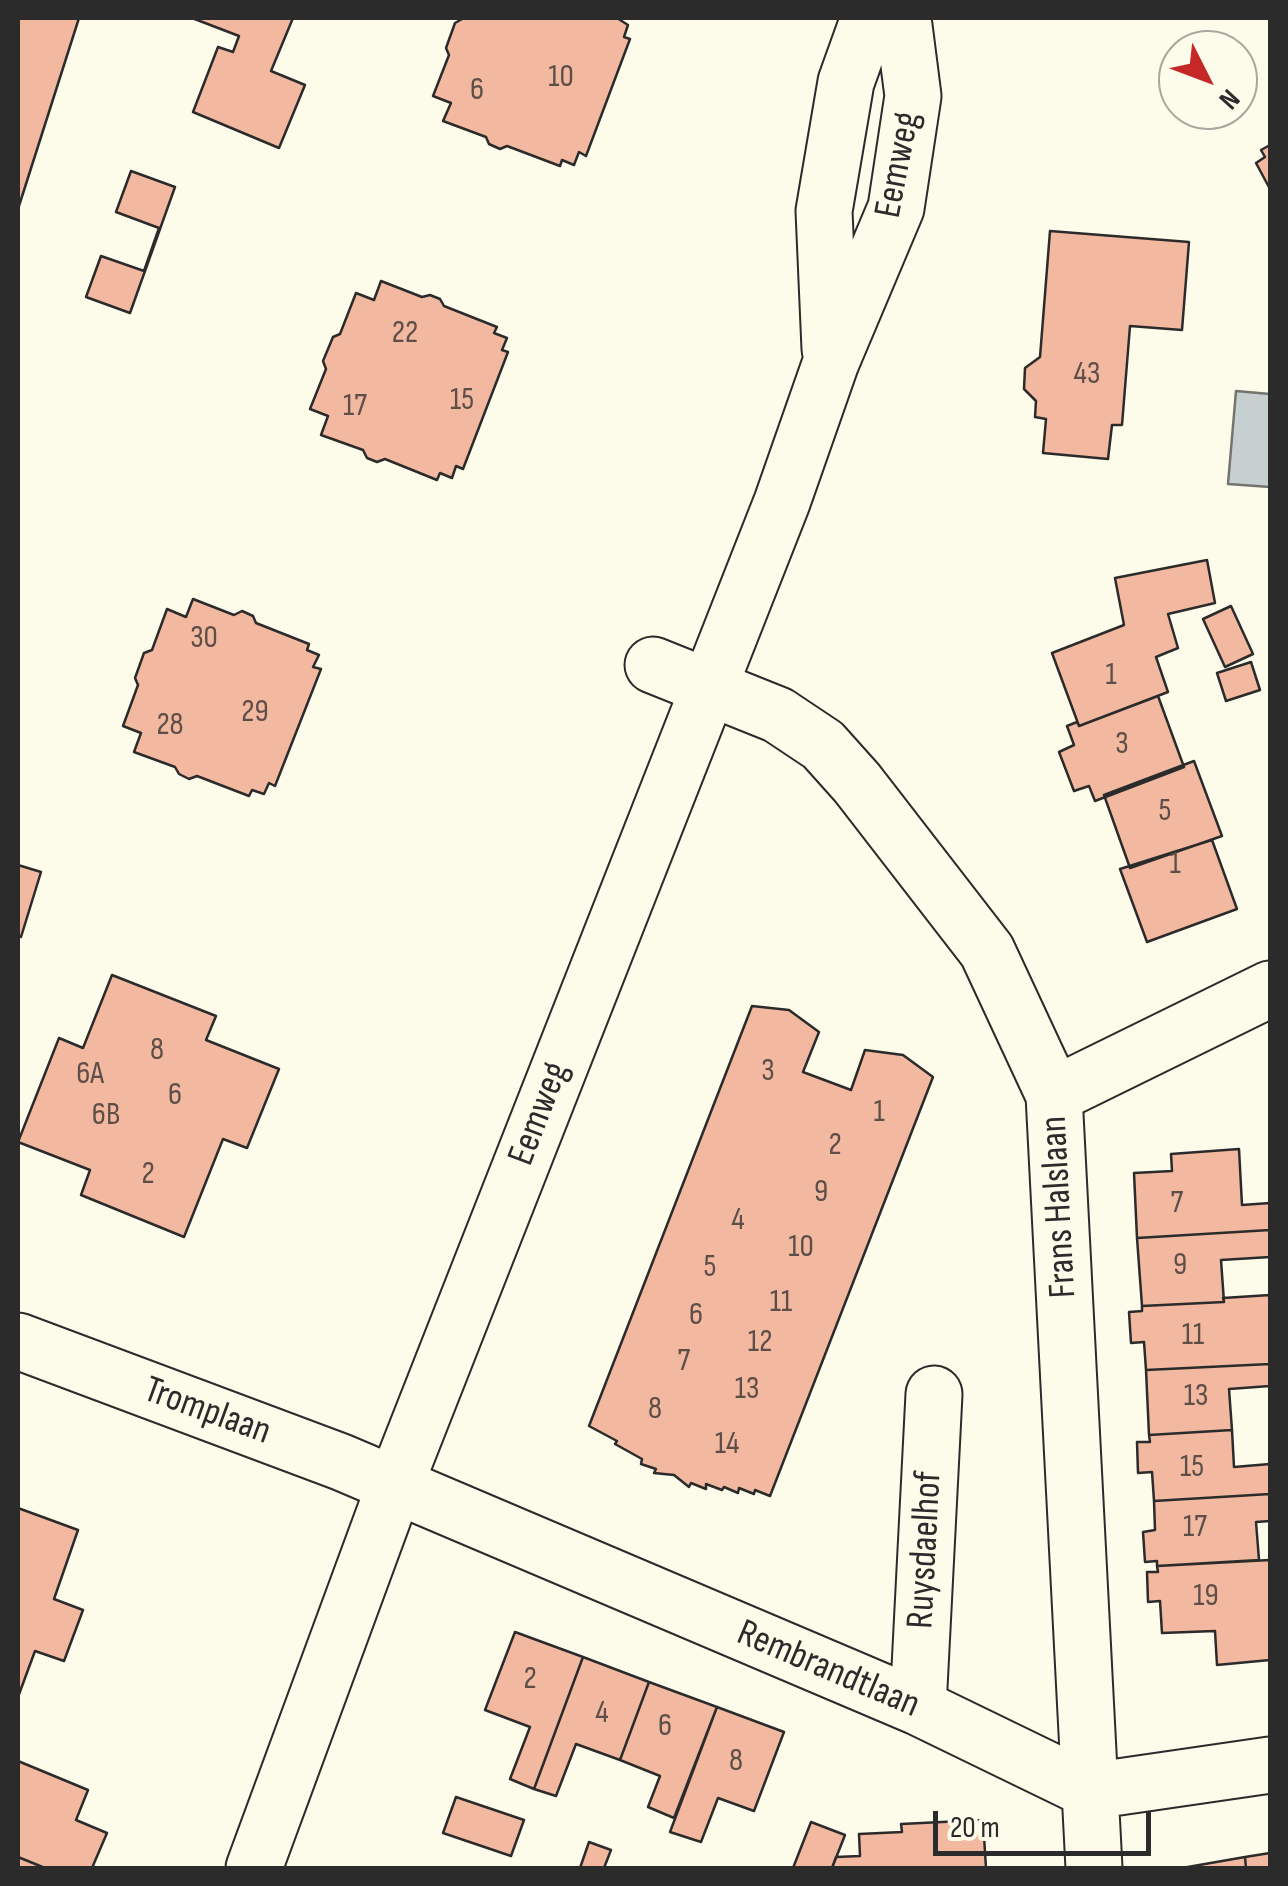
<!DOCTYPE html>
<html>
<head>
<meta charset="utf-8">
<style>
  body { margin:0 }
  #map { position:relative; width:1288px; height:1886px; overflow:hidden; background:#fdfbea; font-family:"Sofia Sans Condensed",sans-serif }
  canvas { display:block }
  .frame { position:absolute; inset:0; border:20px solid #2b2b2b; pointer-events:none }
  .north { position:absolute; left:1158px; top:30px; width:100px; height:100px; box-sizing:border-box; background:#fdfbea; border:2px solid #a9a89e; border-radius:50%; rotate:132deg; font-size:28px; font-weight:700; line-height:40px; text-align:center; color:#2b2b2b }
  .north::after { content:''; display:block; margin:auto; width:35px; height:45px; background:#c62828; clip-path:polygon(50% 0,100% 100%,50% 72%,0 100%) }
  .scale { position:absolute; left:933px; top:1811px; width:218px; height:45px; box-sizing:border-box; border:5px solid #2b2b2b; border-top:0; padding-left:12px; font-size:30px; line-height:35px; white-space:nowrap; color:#2b2b2b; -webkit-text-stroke:8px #fdfbea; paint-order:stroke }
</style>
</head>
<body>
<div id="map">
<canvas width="1288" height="1886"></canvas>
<div class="frame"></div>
<div class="north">N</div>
<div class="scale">20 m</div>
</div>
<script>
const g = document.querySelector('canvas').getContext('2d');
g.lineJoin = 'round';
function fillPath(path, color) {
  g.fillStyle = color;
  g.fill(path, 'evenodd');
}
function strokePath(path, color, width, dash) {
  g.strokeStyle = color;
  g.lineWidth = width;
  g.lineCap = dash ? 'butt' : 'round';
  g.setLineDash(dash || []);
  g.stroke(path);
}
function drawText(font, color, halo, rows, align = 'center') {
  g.font = font + ' "Sofia Sans Condensed",sans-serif';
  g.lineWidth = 8;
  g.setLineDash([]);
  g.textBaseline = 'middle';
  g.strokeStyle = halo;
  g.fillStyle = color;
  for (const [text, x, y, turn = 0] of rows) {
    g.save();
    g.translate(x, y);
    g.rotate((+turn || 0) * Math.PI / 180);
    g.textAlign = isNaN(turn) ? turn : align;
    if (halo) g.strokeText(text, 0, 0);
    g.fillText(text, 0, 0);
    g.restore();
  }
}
const water = new Path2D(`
  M1236,391l34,3v93l-42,-3z`);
const building = new Path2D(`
  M18,18h61l-61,191z
  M192,18h101l-22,53 34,14 -26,63 -86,-36 25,-65 15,5 6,-16z
  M464,18h153l11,7 -4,12 6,2 -44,117 -7,-4 -5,13 -12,-5 -2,6 -53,-20 -7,3 -11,-5 -3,-7 -43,-16 8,-18 -18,-7 16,-41 -3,-7 9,-25z
  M1270,145v44l-14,-26 9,-6 -4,-7z
  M131,171l44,16 -45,126 -44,-16 15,-41 43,15 15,-43 -43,-16z
  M1050,231l139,11 -7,88 -52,-4 -8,99h-10l-4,34 -65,-6 3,-34 -11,-2 1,-16 -12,-12 1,-21 15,-11z
  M381,281l41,16 8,-2 10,4 4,7 53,21 -3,6 13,5 -5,12 6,2 -45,117 -7,-3 -4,12 -12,-5 -3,7 -52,-21 -8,3 -10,-4 -4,-8 -42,-15 7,-19 -18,-7 16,-40 -3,-8 10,-24 7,-3 16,-41 18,7z
  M1207,560l8,43 -47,11 10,34 -22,9 12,35 -89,34 -27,-73 72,-28 -9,-47z
  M193,599l41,16 8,-4 11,5 3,7 53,21 -2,6 12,5 -6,12 8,2 -46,117 -6,-3 -5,11 -12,-4 -3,6 -52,-20 -8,3 -10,-5 -4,-7 -41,-15 7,-19 -18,-7 15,-41 -3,-7 9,-25 8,-3 15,-41 19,8z
  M1231,606l22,48 -28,13 -22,-48z
  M1251,662l9,28 -34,11 -9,-28z
  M1158,696l26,71 -89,34 -6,-15 -15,5 -15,-39 15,-7 -7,-19 10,-4 2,4z
  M1194,761l28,75 -92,32 -26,-73z
  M1212,840l25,69 -90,33 -27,-73z
  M18,865l23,7 -20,65 -3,-1z
  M112,975l104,41 -10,24 73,29 -32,79 -24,-9 -39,98 -103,-42 9,-25 -72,-28 41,-104 24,10z
  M752,1006l37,4 30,22 -16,40 48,18 14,-40 38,5 30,22 -163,419 -15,-6 -1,4 -15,-6 -1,5 -14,-6 -2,3 -16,-6v5l-15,-6 -2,4 -15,-12 -20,-2 2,-4 -15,-5 1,-5 -27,-15 2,-3 -28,-15z
  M1239,1149l3,56 28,-2v27l-133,8 -3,-65 38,-2 -1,-17z
  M1270,1230v27l-49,3 3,42 -82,4 -5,-68z
  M1270,1295v69l-124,6 -2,-28 -13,1 -2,-31 13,-1v-5l82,-4 -1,-4z
  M1270,1364v22l-41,3 3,41 -83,5 -3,-65z
  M1232,1430l2,37 36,-3v30l-116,7 -2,-29 -14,1 -1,-31h13l-1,-7z
  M1270,1494v27l-14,1 3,38 -102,6v-5l-12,1 -2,-30 12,-2 -1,-29z
  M18,1508l60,22 -24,69 29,11 -19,51 -29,-10 -17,46z
  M1270,1560v100l-53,5 -2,-34 -53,2 -2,-32 -12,1 -1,-30h11l-1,-6z
  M515,1632l68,25 -49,132 -24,-10 20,-52 -45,-17z
  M583,1657l66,25 -29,78 -44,-16 -20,52 -22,-7z
  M649,1682l68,25 -43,111 -26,-11 12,-31 -40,-16z
  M717,1707l67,25 -30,79 -36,-13 -17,44 -31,-10z
  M18,1761l70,29 -12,30 31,13 -15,35h-47l-27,-11z
  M456,1797l68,23 -13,36 -68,-23z
  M983,1820l3,48h-154l4,-11 24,-1 -1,-22 43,-2 -1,-8z
  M811,1822l34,13 -13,33h-39z
  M589,1842l22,8 -7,18h-24z
  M1270,1853v15h-24l-1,-11z
  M18,1857l27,11h-27z
  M1245,1857l1,11h-64z`);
const minor = new Path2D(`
  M653,665l125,50 45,30 34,38 130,168 67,144 40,773
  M1054,1095l216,-106
  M18,1341l323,121 577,245 173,84 179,-26
  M918,1707l16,-313`);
const secondary = new Path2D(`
  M830,349l-6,-138 22,-129 23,-64
  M254,1868l141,-383 387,-983 49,-140 65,-154 17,-112 -10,-78`);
const numberNames = [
  ["10",561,78],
  ["6",477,91],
  ["22",405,334],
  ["43",1087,375],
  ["15",462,401],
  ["17",355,407],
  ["30",204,639],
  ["1",1111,676],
  ["29",255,713],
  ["28",170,726],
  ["3",1122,745],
  ["5",1165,812],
  ["1",1175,865],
  ["8",157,1051],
  ["3",768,1072],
  ["6A",90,1075],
  ["6",175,1096],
  ["1",879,1113],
  ["6B",106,1116],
  ["2",835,1146],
  ["2",148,1175],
  ["9",821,1193],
  ["7",1177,1204],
  ["4",738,1221],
  ["10",801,1248],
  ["9",1180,1266],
  ["5",710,1268],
  ["11",781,1303],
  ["6",696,1316],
  ["11",1193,1336],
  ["12",760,1343],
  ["7",684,1362],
  ["13",747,1390],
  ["13",1196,1397],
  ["8",655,1410],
  ["14",727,1445],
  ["15",1192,1468],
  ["17",1195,1528],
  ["19",1206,1597],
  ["2",530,1680],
  ["4",602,1714],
  ["6",665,1727],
  ["8",736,1762]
];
const streetNames = [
  ["Eemweg",899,165,-79],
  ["Eemweg",540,1114,-69],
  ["Frans Halslaan",1060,1207,-93],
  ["Tromplaan",207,1412,20],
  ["Ruysdaelhof",926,1550,-87],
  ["Rembrandtlaan",828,1670,23]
];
fillPath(water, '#c7d0d0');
strokePath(water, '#74746e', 2.5);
fillPath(building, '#f2b8a0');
strokePath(building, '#2b2b2b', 2.5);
strokePath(minor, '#2b2b2b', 59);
strokePath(secondary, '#2b2b2b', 59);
strokePath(minor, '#fdfbea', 55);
strokePath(secondary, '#fdfbea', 55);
drawText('32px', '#5d4e48', null, numberNames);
drawText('38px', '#2b2b2b', '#fdfbea', streetNames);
</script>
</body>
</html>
